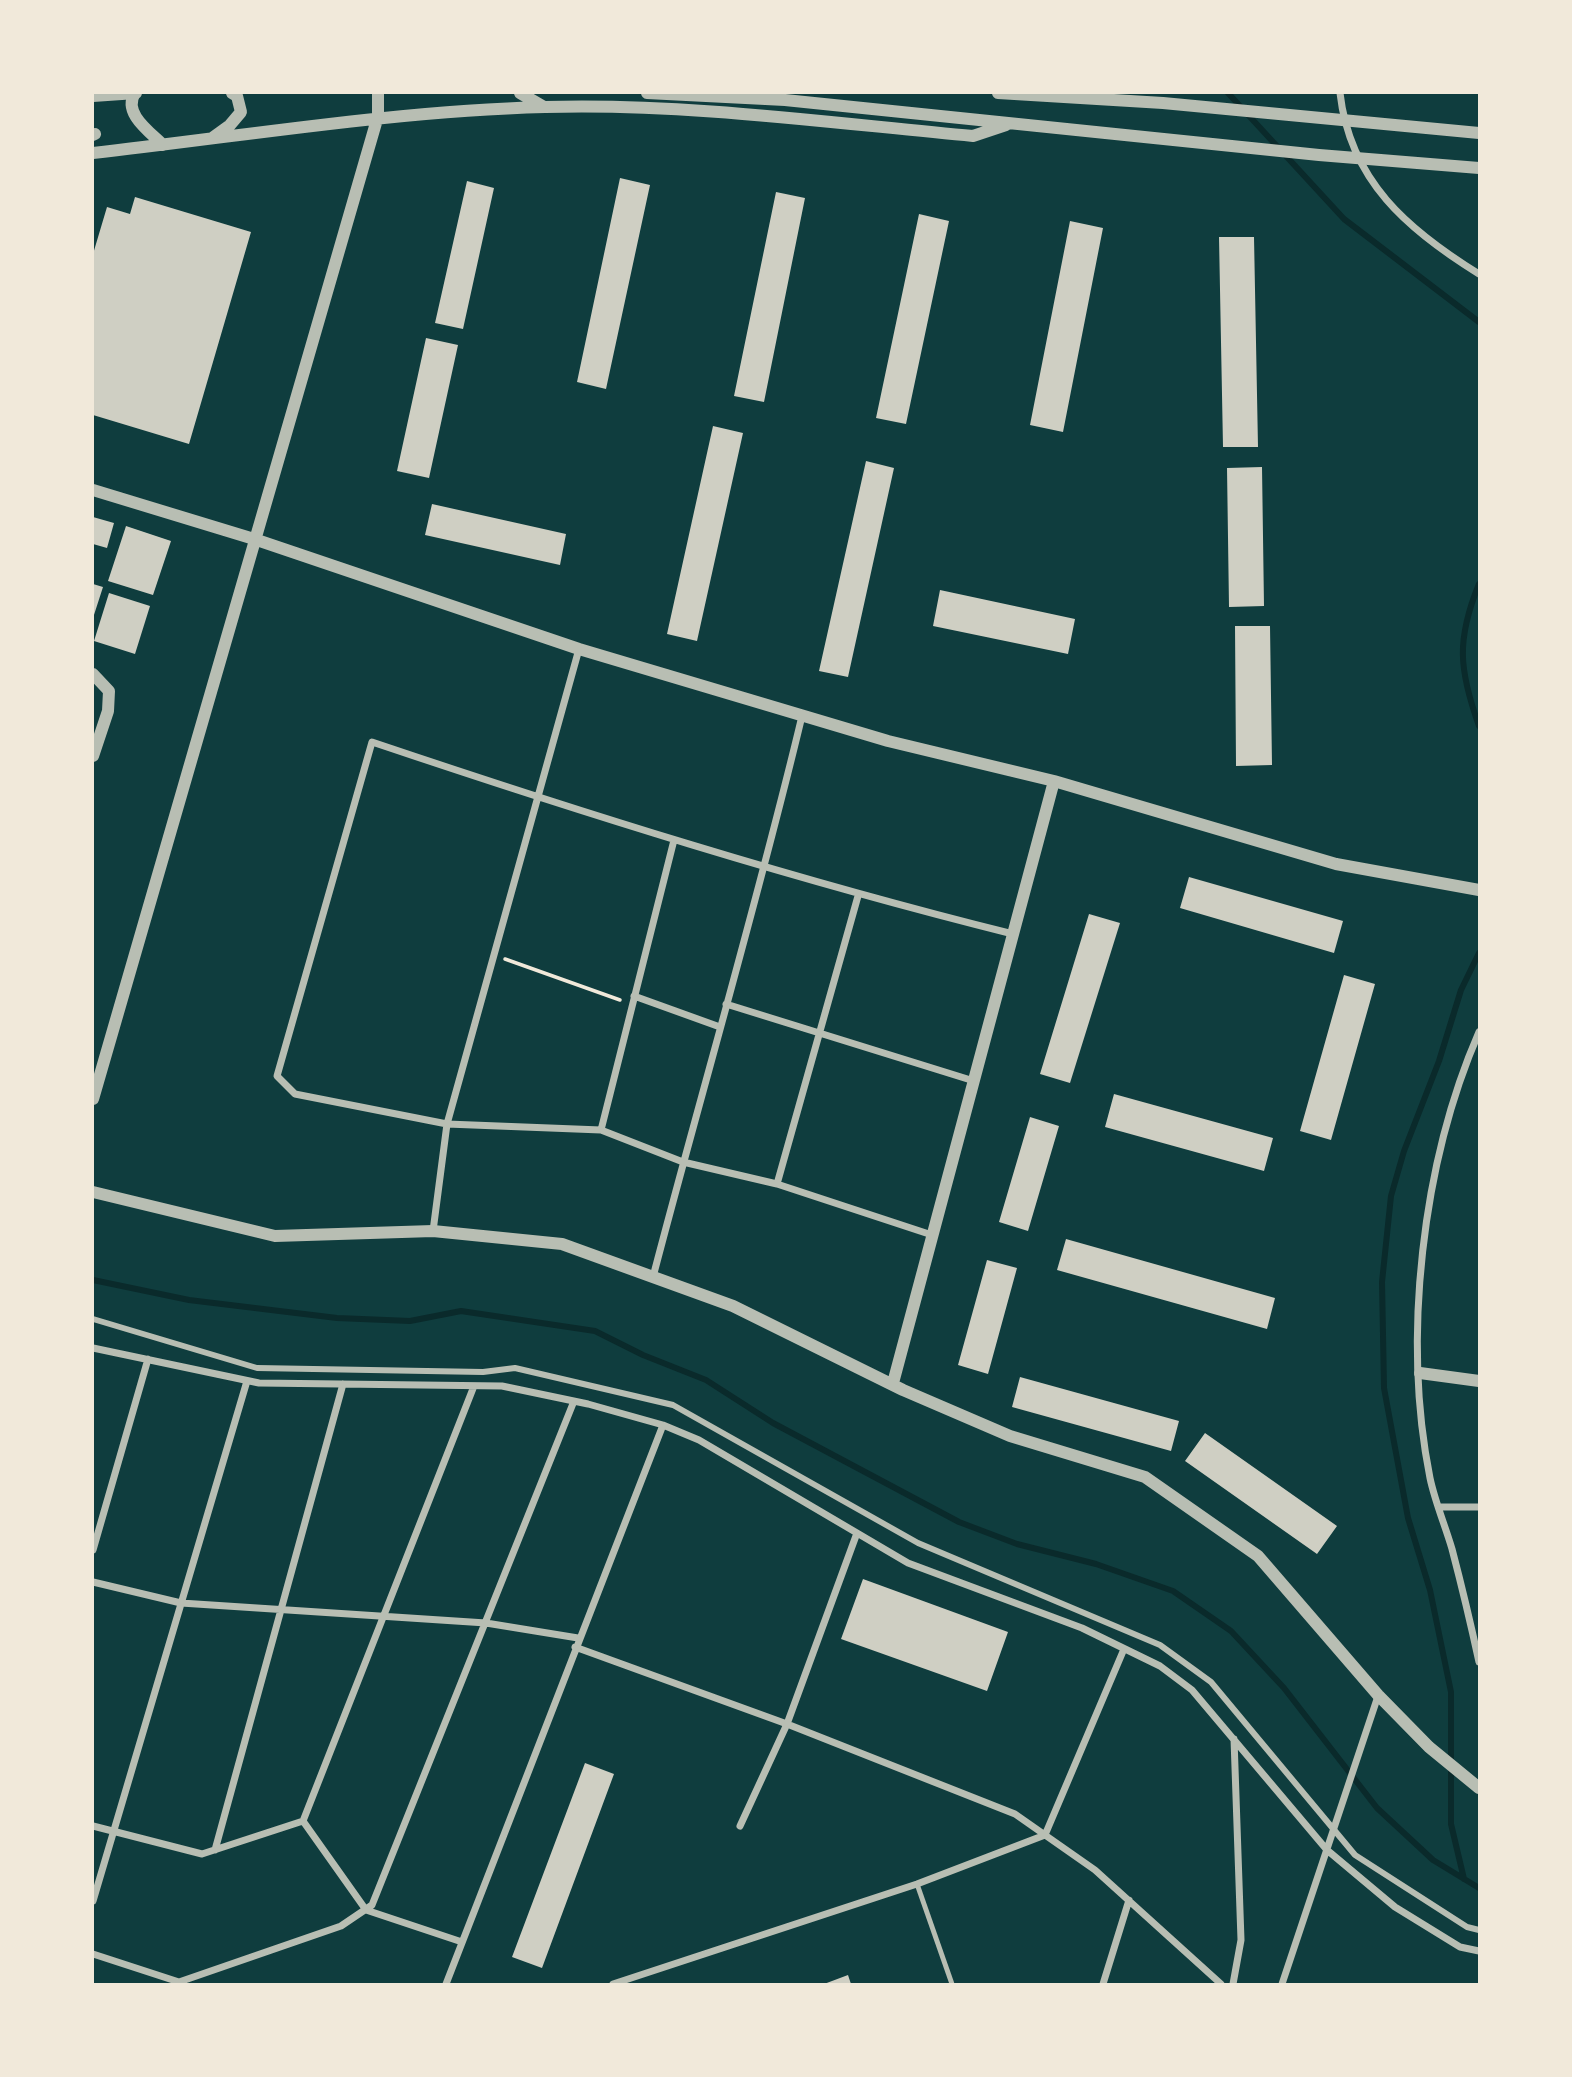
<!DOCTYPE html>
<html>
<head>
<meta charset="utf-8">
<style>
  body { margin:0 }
  #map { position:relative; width:1572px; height:2077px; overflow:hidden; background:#0f3d3e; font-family:"DejaVu Sans",sans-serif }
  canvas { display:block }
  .frame { position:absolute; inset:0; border:94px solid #f1e9da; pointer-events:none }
</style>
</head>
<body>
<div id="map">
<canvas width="1572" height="2077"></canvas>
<div class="frame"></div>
</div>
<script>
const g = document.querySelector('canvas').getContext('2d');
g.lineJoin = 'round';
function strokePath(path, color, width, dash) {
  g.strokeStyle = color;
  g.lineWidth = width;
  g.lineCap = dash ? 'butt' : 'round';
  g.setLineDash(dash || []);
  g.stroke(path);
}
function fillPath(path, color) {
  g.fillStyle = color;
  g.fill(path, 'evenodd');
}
const stream = new Path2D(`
  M1228,93l116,126 135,103
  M1479,584c-23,56 -20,86 0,142
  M93,1280l96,20 148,18 73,3 51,-10 134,20 48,24 63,25 67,43 186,99 58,22 79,20 77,27 58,40 53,57 93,120 56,52 46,28
  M1464,1879l-13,-55v-132l-21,-102 -22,-72 -24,-130 -2,-106 9,-86 13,-45 35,-90 22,-71 18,-37`);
const building = new Path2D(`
  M620,178l30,7 -44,204 -29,-7z
  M467,181l27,7 -31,141 -28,-6z
  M776,192l29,6 -41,204 -30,-6z
  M135,197l116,35 -62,212 -96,-29v-161l14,-47 23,7z
  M919,214l30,7 -43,203 -30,-6z
  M1070,221l33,7 -40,204 -33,-7z
  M1219,237h35l4,210h-35z
  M426,338l32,7 -29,133 -32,-7z
  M713,426l30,7 -46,208 -30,-7z
  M866,461l28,7 -46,209 -29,-6z
  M1262,467l2,139 -35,1 -2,-139z
  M432,504l134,30 -6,31 -135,-30z
  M93,517l21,6 -7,25 -14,-4z
  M126,526l45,15 -18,54 -45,-14z
  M93,584l10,3 -10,31z
  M940,590l135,29 -7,35 -135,-28z
  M109,593l41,13 -15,48 -41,-13z
  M1235,626h35l2,139 -36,1z
  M1189,877l154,44 -9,32 -154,-45z
  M1089,914l31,9 -50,160 -30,-9z
  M1344,975l31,9 -44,156 -31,-9z
  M1114,1094l159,44 -9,33 -159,-44z
  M1030,1117l29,9 -31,105 -29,-9z
  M1066,1239l209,59 -8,31 -210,-59z
  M987,1260l30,8 -29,106 -30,-9z
  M1020,1377l159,44 -8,30 -159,-44z
  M1205,1433l132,93 -20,28 -132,-93z
  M863,1579l145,53 -21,59 -146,-52z
  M585,1763l29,11 -72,194 -30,-11z
  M848,1975l3,9h-27z`);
const path = new Path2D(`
  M505,959l115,41`);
const service = new Path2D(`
  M917,1884l35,100`);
const pedestrian = new Path2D(`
  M93,1319l164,49 226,4 32,-4 158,37 245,138 242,102 51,37 144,173 112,72 12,3`);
const minor = new Path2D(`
  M1340,93c10,88 68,137 139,181
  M634,996l86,31
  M726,1004l248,77
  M1479,1032c-57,131 -77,306 -49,446 5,24 15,47 22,71 10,38 19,76 27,113
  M601,1130l73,-290
  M777,1184l81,-288
  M433,1231l14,-107 132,-475
  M932,1235l-155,-51 -94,-22 -82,-32 -154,-6 -152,-30 -18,-18 95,-334c211,71 424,138 641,192
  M653,1277c49,-187 104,-373 149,-561
  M93,1348l166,35 243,3 86,18 75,21 36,15 209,123 174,65 78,38 32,24 135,160 68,57 65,40 19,4
  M1439,1507h40
  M93,1550l55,-191
  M93,1582l88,21 305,20 92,15
  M575,1647l212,77 228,90 80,56 126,114
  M303,1821l63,89 96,32
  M93,1826l109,28 101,-33 171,-435
  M740,1826l47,-102 70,-191
  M215,1850l128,-466
  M93,1901l154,-520
  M93,1954l86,28 162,-56 31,-21 202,-504
  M446,1984l217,-559
  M613,1984l304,-100 128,-49 79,-186
  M1103,1984l26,-84
  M1233,1984l8,-44 -7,-201
  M1282,1984l96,-288`);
const tertiary = new Path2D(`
  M135,93c-13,20 15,39 28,52
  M520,93l24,14
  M647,93l138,7 534,55 160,13
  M998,93l165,10 316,30
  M93,96l43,-3
  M93,135l2,-1
  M212,138l18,-13 11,-13 -4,-16 -5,-3
  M93,153c151,-17 300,-42 452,-46 142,-4 286,16 428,29l33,-11
  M93,490l161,49 325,110 309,92 166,40 282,83 143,26
  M93,674l16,17 -1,20 -15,45
  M93,1099l285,-983v-23
  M93,1192l182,44 158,-5 129,13 171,62 170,84 107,46 135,41 113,79 120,139 51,52 50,41
  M1420,1373l59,8
  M893,1383l161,-602`);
strokePath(stream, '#0a2a2b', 6);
fillPath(building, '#cfcfc3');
strokePath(path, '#f1e9da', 3.5);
strokePath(service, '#b8beb3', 5);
strokePath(pedestrian, '#b8beb3', 6);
strokePath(minor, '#b8beb3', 7);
strokePath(tertiary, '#b8beb3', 12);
</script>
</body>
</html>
